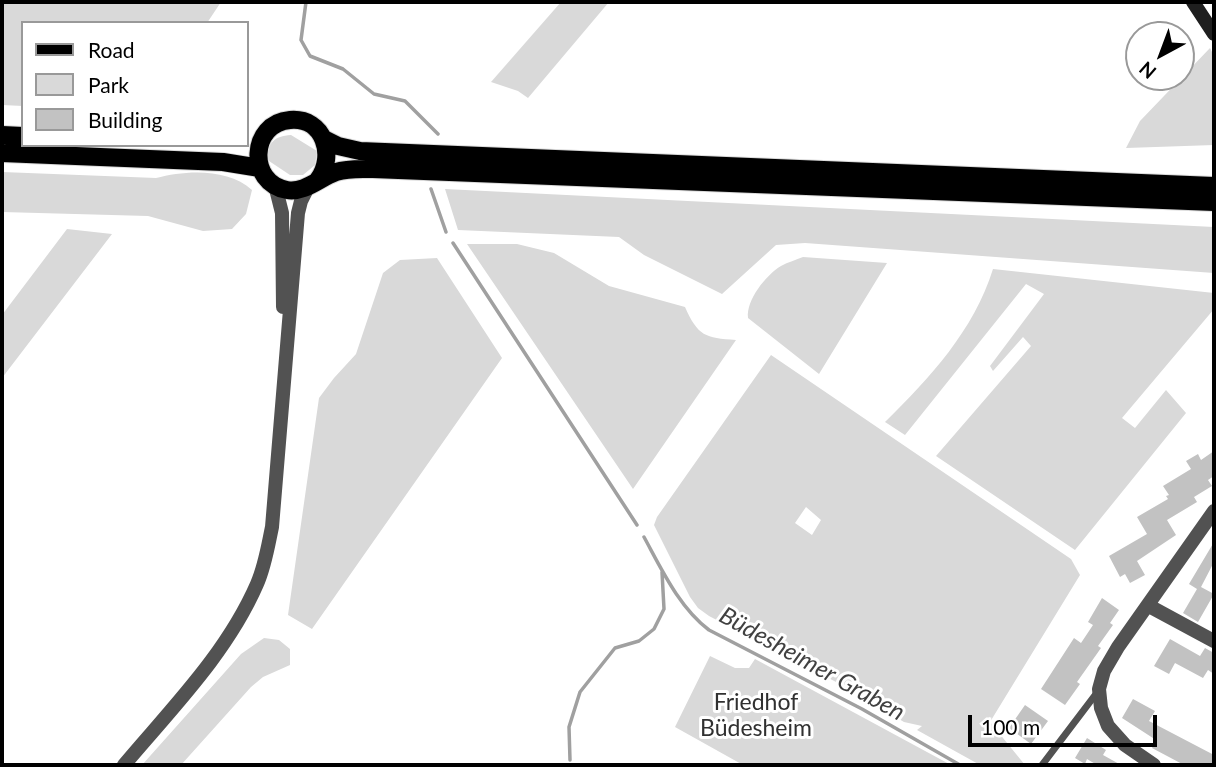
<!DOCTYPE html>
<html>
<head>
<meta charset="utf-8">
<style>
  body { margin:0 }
  #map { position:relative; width:1216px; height:767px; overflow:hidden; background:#fff; font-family:Lato,sans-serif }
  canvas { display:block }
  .frame { position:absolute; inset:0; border:4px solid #000; pointer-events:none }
  .legend { position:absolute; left:21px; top:21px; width:228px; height:126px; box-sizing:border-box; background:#fff; border:2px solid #999; margin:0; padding:9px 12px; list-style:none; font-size:21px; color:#000 }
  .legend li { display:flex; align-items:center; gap:14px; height:35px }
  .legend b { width:35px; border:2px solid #999 }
  .north { position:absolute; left:1125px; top:21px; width:70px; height:70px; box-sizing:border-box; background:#fff; border:2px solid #999; border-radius:50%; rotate:221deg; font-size:19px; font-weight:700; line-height:28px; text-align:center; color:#000 }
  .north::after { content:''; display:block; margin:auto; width:24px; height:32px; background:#000; clip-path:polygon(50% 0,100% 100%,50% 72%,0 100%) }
  .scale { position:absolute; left:968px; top:715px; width:189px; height:32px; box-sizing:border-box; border:4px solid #000; border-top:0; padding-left:9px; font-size:21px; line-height:24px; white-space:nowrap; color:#000; -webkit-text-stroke:5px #fff; paint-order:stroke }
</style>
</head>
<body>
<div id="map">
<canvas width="1216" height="767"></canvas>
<div class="frame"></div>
<ul class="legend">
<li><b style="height:9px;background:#000"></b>Road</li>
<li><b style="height:19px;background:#d9d9d9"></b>Park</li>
<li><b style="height:19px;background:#c2c2c2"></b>Building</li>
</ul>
<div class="north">N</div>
<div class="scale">100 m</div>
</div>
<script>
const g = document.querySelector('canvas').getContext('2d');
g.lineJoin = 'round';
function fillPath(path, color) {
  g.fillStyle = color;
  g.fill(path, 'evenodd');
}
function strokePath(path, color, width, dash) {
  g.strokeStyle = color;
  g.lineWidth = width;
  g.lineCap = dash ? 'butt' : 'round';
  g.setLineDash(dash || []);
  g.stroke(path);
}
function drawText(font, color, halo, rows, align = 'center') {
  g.font = font + ' Lato,sans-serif';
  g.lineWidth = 6;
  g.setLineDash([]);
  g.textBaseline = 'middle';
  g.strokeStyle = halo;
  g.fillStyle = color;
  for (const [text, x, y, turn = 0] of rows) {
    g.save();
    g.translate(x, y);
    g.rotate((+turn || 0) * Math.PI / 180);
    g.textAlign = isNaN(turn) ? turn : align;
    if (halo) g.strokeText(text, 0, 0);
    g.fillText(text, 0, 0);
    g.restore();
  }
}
const green = new Path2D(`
  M2,2h219l-14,21h-184v83l-21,-1z
  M561,2h48l-81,96 -10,-7 -27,-9z
  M1210,48l4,8v89l-88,3 14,-27z
  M291,135l26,16 -2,14 -12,10h-13l-24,-16c2,-16 8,-23 25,-24z
  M2,172l154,6c30,-8 72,-10 96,12l-6,24 -14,15 -29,2 -55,-15 -146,-4z
  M445,189l769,38v46l-409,-30 -29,2 -54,49 -78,-39 -25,-18 -161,-7z
  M67,229l45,5 -110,144v-63z
  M517,244l37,9 55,33 76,21c13,29 20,31 51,33l-103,149 -166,-245z
  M803,257l84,6 -68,111 -71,-56c-2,-18 18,-43 33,-52 7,-4 15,-6 22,-9z
  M437,258l65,100 -190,271 -24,-14 31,-217 15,-20 22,-24 27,-81 17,-13z
  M993,269l221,24v16l-92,109 13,10 31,-38 20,23 -111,137 -139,-94 95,-110 -8,-9 -30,34 -3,-5 54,-72 -18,-10 -121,151 -20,-13c45,-44 89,-92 108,-153z
  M771,355l300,204 9,16 -90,147 35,43h-45l-63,-35 5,-4 -18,-4 -66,-39 -129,-67 -11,-8 -8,-11 -36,-72 3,-8zM806,507l15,13 -9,15 -17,-12z
  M264,638l15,2 11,9v16l-27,12 -12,10 -70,78h-39l99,-111z
  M710,656l25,12h14l6,-9 196,106h-208l-68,-38z`);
const stream = new Path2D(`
  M306,2l-5,38 9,16 33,13 31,25 31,7 33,33
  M431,189l15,43
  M453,243l184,282
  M644,537c18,33 35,70 65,93l153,79 98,56
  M570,760l-1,-33 11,-35 35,-44 24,-7 15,-12 10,-20 -2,-37`);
const building = new Path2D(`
  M1214,451v25l-6,4 4,6 -18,11 3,5 -30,18 9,15 -39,26 8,14 -15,8 -5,-9 -5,3 -11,-21 38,-22 -10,-17 31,-18 -2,-3 3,-1 -6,-9 28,-17 -5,-8 12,-7 3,6z
  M1214,542v20l-13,25 13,7 -16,28 -15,-9 14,-24 -8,-5z
  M1102,598l17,12 -9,13 3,2 -15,21 3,2 -24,34 3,2 -15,21 -24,-16 33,-51 7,5 12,-18 -5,-3z
  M1170,639l30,17 5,-8 9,5v21l-6,-4 -5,8 -28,-15 -6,11 -15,-8z
  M1133,699l22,12 -6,10 65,34v10h-30l-32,-17 4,-8 -34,-22z
  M1025,705l23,16 -17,23 -22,-16z
  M1087,738l19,12 -3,5 18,10h-24l-10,-6 -2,5 -10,-6z`);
const lane = new Path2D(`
  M1042,765l57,-75`);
const street = new Path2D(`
  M275,185l7,28 1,94
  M1149,606l65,35
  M124,765c48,-57 103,-112 133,-181 8,-18 11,-38 15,-57l26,-314 3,-12 7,-14
  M1154,765l-29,-20 -17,-19 -7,-18 -2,-19 5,-18 14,-24 96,-136`);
const secondary = new Path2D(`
  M1193,2l21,32`);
const primary = new Path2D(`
  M2,135l21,1
  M324,139l14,7 22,5 854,35
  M2,153l221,9 37,6
  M318,180c18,-24 6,-63 -28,-60 -40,3 -43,63 -3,70 18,3 32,-12 49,-18 12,-4 24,-3 37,-3l841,33`);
const parkNames = [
  ["Friedhof",756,703],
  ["Büdesheim",756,729]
];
const waterNames = [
  ["Büdesheimer Graben",812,664,29]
];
fillPath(green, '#d9d9d9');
strokePath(stream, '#a0a0a0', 3.5);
fillPath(building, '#c2c2c2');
strokePath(primary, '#dbdbdb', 20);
strokePath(lane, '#525252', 7);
strokePath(street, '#525252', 14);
strokePath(secondary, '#1f1f1f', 14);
strokePath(primary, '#000', 18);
drawText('23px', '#303030', '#fff', parkNames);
drawText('italic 24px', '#414141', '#fff', waterNames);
</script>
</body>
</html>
